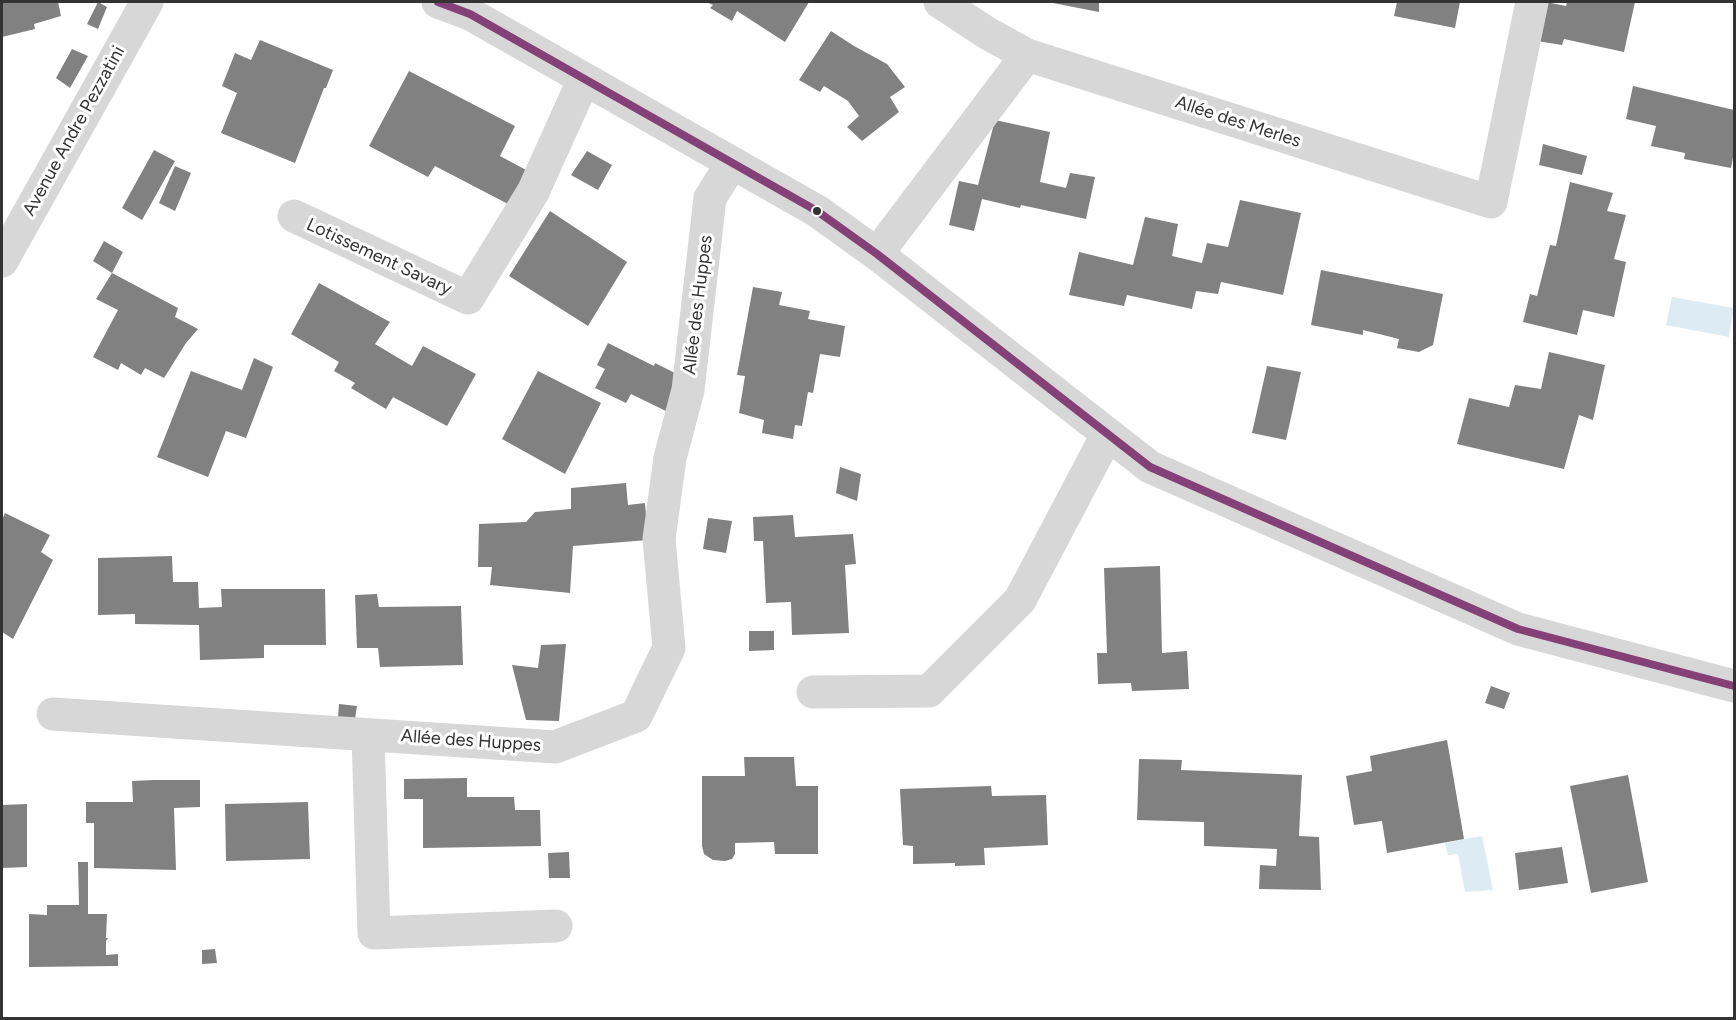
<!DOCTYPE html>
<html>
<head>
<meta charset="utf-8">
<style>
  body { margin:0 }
  #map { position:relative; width:1736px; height:1020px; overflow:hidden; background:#fff; font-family:Figtree,sans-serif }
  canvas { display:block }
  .frame { position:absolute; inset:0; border:3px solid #333; pointer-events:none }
</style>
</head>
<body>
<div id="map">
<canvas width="1736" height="1020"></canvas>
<div class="frame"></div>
</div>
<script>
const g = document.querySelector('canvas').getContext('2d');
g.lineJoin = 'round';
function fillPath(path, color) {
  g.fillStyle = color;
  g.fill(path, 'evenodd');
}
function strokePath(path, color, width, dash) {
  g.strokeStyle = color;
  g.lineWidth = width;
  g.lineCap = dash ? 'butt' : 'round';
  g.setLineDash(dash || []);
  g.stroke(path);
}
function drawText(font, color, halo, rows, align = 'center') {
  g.font = font + ' Figtree,sans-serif';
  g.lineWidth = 6;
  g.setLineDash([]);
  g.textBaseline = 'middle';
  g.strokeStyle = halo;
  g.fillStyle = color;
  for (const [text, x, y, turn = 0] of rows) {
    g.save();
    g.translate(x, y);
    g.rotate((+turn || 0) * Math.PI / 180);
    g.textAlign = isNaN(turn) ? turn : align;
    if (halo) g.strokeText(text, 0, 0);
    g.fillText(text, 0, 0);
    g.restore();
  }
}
const water = new Path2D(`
  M1672,297l62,11 -5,29 -63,-12z
  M1482,836l11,54 -28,2 -7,-38 -10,1 -3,-12z`);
const building = new Path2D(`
  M2,2h56l3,14 -27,8 1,5 -33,8z
  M98,2l9,5 -9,22 -11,-5z
  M706,2h103l-24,40 -48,-31 -5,10 -22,-13 3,-3z
  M1054,2h45v10l-46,-9z
  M1397,2h63l-5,26 -61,-12z
  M1546,2l20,4 1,-4h68l-11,50 -60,-13 -2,6 -25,-4z
  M831,31l23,15 33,18 18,23 -15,10 9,15 -37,29 -15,-14 12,-11 -11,-15 -24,-15 -4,6 -21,-12z
  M260,40l73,30 -7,18h-2l-29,75 -74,-30 16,-40 -15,-7 13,-33 16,7z
  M72,49l16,7 -18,32 -14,-10z
  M409,71l106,55 -15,30 28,15 -20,33 -73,-38 -7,11 -59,-31z
  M1633,86l101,24v42l-3,16 -47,-9 1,-6 -34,-7 5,-20 -30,-7z
  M995,120l55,12 -10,50 26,6 4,-15 25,4 -9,42 -65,-14 -1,3 -38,-9 -8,32 -25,-6 10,-44 19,4z
  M1543,144l44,12 -5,19 -43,-10z
  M154,150l21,11 -33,59 -20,-12z
  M587,151l25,14 -14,25 -27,-15z
  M175,166l16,7 -16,38 -16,-8z
  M1570,182l43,11 -6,18 19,4 -12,44 12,3 -12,55 -31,-7 -6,25 -54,-13 7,-28 7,2 13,-51 6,1z
  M1240,200l61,13 -18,82 -62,-13 -3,12 -22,-3 -4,18 -65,-14 -3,11 -55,-11 10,-43 54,13 12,-48 33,7 -6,32 30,7 5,-20 21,4z
  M550,211l77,51 -39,64 -79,-50z
  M104,241l19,11 -11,21 -19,-12z
  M1321,270l122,24 -10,51 -14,7 -22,-4 2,-9 -36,-9v5l-52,-10z
  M112,273l66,35 -3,9 23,12 -12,14 -22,35 -19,-10 -4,7 -20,-12 -3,7 -25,-13 25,-47 -22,-11z
  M319,283l71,39 -15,22 20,12 17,10 11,-20 53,28 -29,52 -54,-29 -7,12 -35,-21 4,-5 -21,-12 5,-9 -48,-28z
  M753,287l29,5 -3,13 31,6 -2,8 37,7 -5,31 -20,-3 -7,39 -5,-1 -6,34 -7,-1 -2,14 -31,-6 2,-13 -25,-7 6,-37 -8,-1z
  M608,343l46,23 1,-3 20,10 -7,39 -37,-18 -5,9 -31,-15 10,-19 -8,-4z
  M1549,352l56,13 -12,55 -14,-5 -15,54 -107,-25 12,-46 40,9 6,-22 26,4z
  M254,358l19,9 -27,71 -20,-7 -18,46 -51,-20 34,-86 51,19z
  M1267,366l34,6 -15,68 -34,-7z
  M538,371l63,32 -36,71 -63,-35z
  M840,467l21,7 -4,27 -21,-8z
  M626,483l2,22 17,-2 3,37 -75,6 -3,47 -80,-8 2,-18h-14l1,-43 47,-2 9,-10 36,-3v-21z
  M5,513l45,22 -9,17 12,8 -40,79 -11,-7v-112z
  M793,515l2,22 58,-3 3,30 -11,1 4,68 -57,2 -1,-33 -25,1 -3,-62h-9l-1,-24z
  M708,518l24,3 -6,32 -23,-4z
  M172,556l1,26h25l1,26 23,-1 -1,-18h104l1,56h-62v13l-64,2 -1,-35 -64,-1v-10l-37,1v-57z
  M1160,566l2,87 25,-2 2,38 -57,2 -1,-8 -33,1 -1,-31h10l-3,-85z
  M377,594l2,13 82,-1 2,59 -83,2 -2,-19h-21l-2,-53z
  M749,631h25v19l-25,1z
  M566,644l-7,77 -33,-1 -14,-55 26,3 3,-23z
  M1491,686l19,7 -6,16 -19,-6z
  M339,704l18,2 -2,13 -17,-1z
  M1447,740l17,99 -77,14 -5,-32 -28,4 -8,-49 26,-5 -2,-15z
  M744,757h50l2,29h22v68h-43l-1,-12 -39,1v11l-3,5 -7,2 -12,-1 -9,-6 -2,-8v-70h43z
  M1139,759l43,1 -1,10 121,5 -3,61 20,1 2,53 -62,-1 1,-24 16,1 1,-17 -73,-3v-24l-67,-2z
  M1628,775l20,107 -57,11 -21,-107z
  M467,778v19h47l1,13h25l1,36 -118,2v-49h-19v-20z
  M154,780h46v27l-26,1 2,62 -82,-2v-45h-8v-21h47l-1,-21z
  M991,786l1,10 54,-1 2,50 -64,3 1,17 -30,1v-3l-42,1v-18l-10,-1 -3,-56z
  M308,802l2,57 -84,2 -1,-57z
  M27,804v63l-25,1v-63z
  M1562,847l6,36 -49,7 -4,-37z
  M569,852l1,26h-21l-1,-25z
  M78,862h10v52h19l-1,24h2l-2,3v14l12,-1v12l-89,1v-53l18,1v-10h32z
  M215,949l2,14 -15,1v-14z`);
const minor = new Path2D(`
  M940,2l47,31 40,22
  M294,216l174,82 65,-106 51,-113
  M877,254l150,-199 464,147 41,-200
  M2,261l145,-259
  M813,692l116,-1 91,-91 87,-165
  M53,714l502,33 81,-31 33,-68 -10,-109 11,-81 18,-68 22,-192 22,-35
  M368,735l6,198 182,-7`);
const tertiary = new Path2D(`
  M438,2l32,12 347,197 60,43 273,213 368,162 216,57`);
const bus1 = new Path2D(`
  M438,2l32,12 347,197 60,43 273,213 368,162 216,57`);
const markers = [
  [817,211,5,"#333"]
];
const streetNames = [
  ["Allée des Merles",1238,122,18],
  ["Avenue Andre Pezzatini",74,131,-61],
  ["Lotissement Savary",379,257,25],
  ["Allée des Huppes",698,305,-83],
  ["Allée des Huppes",471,741,4]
];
fillPath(water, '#ddebf3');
fillPath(building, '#818181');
strokePath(minor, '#d7d7d7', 33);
strokePath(tertiary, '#d7d7d7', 33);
strokePath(bus1, '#844177', 8);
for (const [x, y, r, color] of markers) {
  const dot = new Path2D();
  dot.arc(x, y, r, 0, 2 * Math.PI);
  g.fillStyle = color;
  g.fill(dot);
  strokePath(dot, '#fff', 2);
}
drawText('18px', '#333', '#fff', streetNames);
</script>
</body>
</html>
